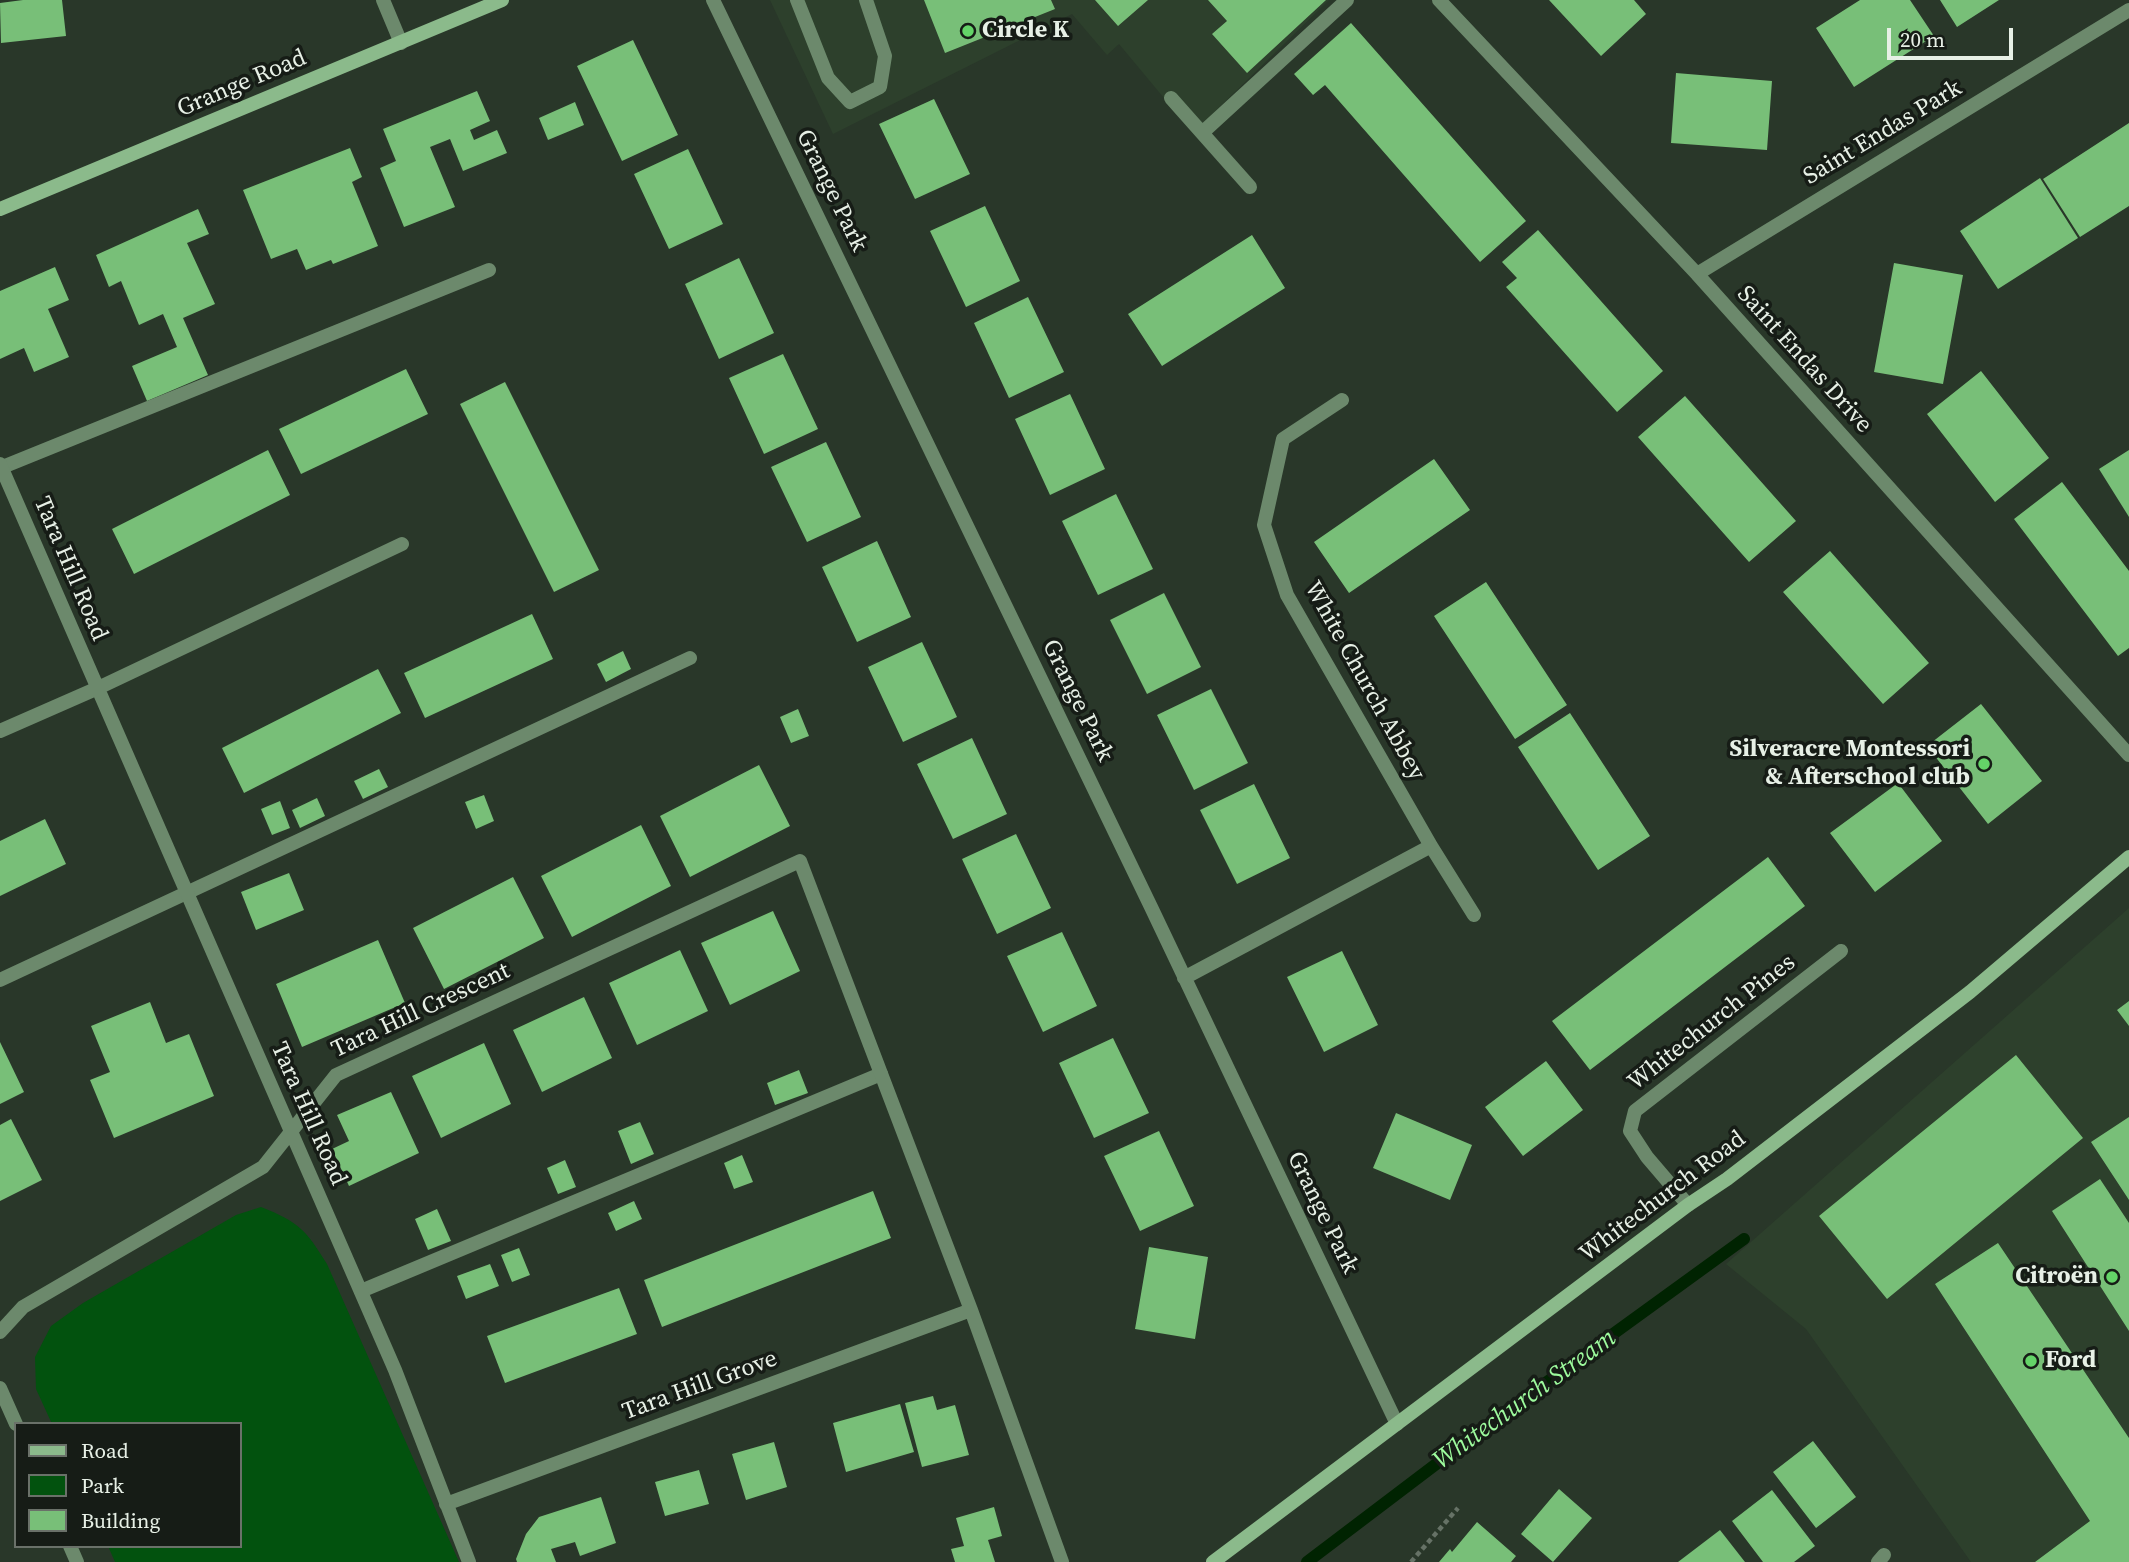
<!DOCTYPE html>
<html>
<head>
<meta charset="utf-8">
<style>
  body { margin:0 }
  #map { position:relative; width:2129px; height:1562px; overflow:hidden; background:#293729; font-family:"Source Serif 4",serif }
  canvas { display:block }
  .legend { position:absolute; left:14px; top:1422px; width:228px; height:126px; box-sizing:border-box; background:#161c16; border:2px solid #6a7169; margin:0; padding:9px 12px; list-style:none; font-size:21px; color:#e7f0e6 }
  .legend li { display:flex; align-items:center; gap:14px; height:35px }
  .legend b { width:35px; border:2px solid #6a7169 }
  .scale { position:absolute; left:1887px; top:28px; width:126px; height:32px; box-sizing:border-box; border:4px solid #e7f0e6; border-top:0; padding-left:9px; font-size:21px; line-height:24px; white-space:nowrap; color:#e7f0e6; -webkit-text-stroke:5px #161c16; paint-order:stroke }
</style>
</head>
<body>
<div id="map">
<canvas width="2129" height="1562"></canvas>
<ul class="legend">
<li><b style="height:9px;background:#8bba8b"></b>Road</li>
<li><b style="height:19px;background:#02520e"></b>Park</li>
<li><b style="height:19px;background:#78bf78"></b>Building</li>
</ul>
<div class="scale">20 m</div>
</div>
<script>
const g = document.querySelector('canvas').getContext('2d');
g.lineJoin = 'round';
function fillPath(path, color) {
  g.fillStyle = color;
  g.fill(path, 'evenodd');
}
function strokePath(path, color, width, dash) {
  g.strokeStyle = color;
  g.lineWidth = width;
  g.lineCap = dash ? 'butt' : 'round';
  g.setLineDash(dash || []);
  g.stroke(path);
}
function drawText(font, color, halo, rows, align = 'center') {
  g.font = font + ' "Source Serif 4",serif';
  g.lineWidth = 7;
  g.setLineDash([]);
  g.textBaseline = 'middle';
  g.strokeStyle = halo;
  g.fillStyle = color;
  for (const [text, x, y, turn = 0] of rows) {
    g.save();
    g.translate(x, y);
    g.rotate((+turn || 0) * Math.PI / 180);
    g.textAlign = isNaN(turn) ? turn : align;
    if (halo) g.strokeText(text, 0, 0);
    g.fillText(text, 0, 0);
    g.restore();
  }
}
const built = new Path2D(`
  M770,0h559l-136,133 -74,-89 -12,11 -35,-41 -239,120z
  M2129,908v654h-158l-165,-233 -80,-65z`);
const green = new Path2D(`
  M261,1207c38,15 45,23 66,57l132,298h-344l-7,-16h132v-122h-188l-16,-35 -1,-32 16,-31 32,-23 153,-88z`);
const stream = new Path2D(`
  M1307,1562l182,-138 255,-185`);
const building = new Path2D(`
  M23,0h39l4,36 -65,7 -1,-40z
  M924,0h127l4,9 -110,44z
  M1095,0h53l-30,26z
  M1208,0h118l-79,73 -35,-39 15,-13z
  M1549,0h85l12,14 -45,42z
  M1860,0h50l24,36 -80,51 -38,-59z
  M1940,0h59l-42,27z
  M1351,23l175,198 -46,41 -155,-177 -12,10 -19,-21z
  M633,40l45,95 -56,26 -45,-95z
  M1676,73l96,8 -5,69 -96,-7z
  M477,91l13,30 -20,9 4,10 23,-10 10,23 -44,18 -13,-32 -20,8 25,60 -51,20 -24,-59 16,-7 -13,-32z
  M934,99l36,75 -55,25 -36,-75z
  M575,102l9,23 -36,15 -9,-22z
  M2129,123v83l-49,31 -37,-58z
  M350,148l12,29 -10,5 26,64 -45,18 -2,-4 -25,10 -9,-21 -26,10 -28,-69z
  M688,149l35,75 -54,25 -35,-75z
  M2040,178l38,60 -80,51 -38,-58z
  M985,206l35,75 -54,26 -36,-76z
  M198,209l11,25 -22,9 28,61 -32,14 25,57 -61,26 -15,-35 45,-19 -14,-33 -24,11 -18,-44 -12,6 -13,-32z
  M1538,230l125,141 -46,41 -111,-125 11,-9 -15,-16z
  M1252,235l33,53 -123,78 -34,-52z
  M739,258l35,75 -55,26 -34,-75z
  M1894,263l69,12 -20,109 -69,-12z
  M55,267l14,33 -21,9 21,48 -35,15 -10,-24 -24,11v-68z
  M1028,297l36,75 -55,26 -35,-75z
  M783,354l35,75 -54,25 -35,-76z
  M406,369l22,45 -127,60 -22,-45z
  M1981,371l68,87 -54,44 -68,-88z
  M505,382l94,188 -45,22 -94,-188z
  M1070,394l35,75 -55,26 -35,-76z
  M1685,396l111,125 -47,41 -111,-125z
  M826,442l35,75 -54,25 -36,-75z
  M268,450l22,45 -156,79 -22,-45z
  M2129,450v67l-30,-48z
  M1434,459l36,51 -121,83 -35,-51z
  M2062,482l67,89v77l-11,8 -104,-137z
  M1116,494l37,75 -55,26 -36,-74z
  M877,541l34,76 -54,25 -35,-75z
  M1830,551l99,112 -46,41 -100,-112z
  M1486,582l81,123 -52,34 -81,-123z
  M1164,593l37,74 -54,27 -37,-74z
  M532,614l21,45 -128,59 -21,-45z
  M922,642l35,75 -54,25 -35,-75z
  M623,651l8,18 -25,13 -9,-18z
  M378,669l23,44 -157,80 -22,-45z
  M1211,689l37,74 -54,27 -37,-75z
  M1981,704l61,77 -54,43 -61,-78z
  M798,709l11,27 -18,7 -11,-26z
  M1570,713l80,123 -52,34 -80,-123z
  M972,738l35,76 -54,25 -36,-75z
  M759,765l31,61 -100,51 -30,-61z
  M379,769l9,18 -25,12 -9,-18z
  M1898,783l44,58 -67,51 -45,-59z
  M1254,784l36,74 -53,26 -37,-74z
  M484,795l10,26 -18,8 -11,-27z
  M317,798l8,18 -25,12 -8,-18z
  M280,801l10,27 -18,7 -11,-26z
  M45,819l21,45 -66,32v-55z
  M641,825l30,61 -99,51 -31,-61z
  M1016,834l35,74 -54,26 -35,-75z
  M1768,857l37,49 -215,164 -38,-49z
  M289,873l15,37 -48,20 -15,-38z
  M513,877l31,61 -100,51 -31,-61z
  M773,911l27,60 -70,34 -29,-62z
  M1062,932l35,74 -54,26 -36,-76z
  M378,940l27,63 -103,44 -26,-63z
  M680,950l28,61 -71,34 -28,-62z
  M1342,951l36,74 -54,27 -37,-75z
  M584,997l28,61 -70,34 -29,-62z
  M2129,1001v25l-12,-16z
  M150,1002l16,41 23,-9 25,62 -100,42 -24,-58 20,-8 -19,-46z
  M1113,1038l36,75 -55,25 -35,-75z
  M0,1042l24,50 -24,12z
  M484,1043l27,61 -70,34 -29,-62z
  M2016,1055l67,83 -196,161 -68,-83z
  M1546,1061l37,49 -60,46 -38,-49z
  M799,1070l9,23 -33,12 -8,-22z
  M391,1092l28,61 -70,33 -17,-37 17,-8 -12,-26z
  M1396,1113l76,32 -22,55 -77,-32z
  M2129,1117v83l-38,-58z
  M11,1119l31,61 -42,21v-76z
  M640,1122l14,32 -23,10 -13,-33z
  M1159,1131l35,75 -54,25 -36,-75z
  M742,1155l11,27 -19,7 -10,-26z
  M565,1160l11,27 -18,7 -11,-26z
  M2100,1179l29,44v108l-77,-120z
  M873,1191l18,47 -229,89 -18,-47z
  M634,1201l8,18 -26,12 -8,-18z
  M437,1209l14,32 -23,9 -13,-31z
  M1998,1243l131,195v124h-94l55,-41 -155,-237z
  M1149,1247l59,10 -13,82 -60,-10z
  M519,1248l11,27 -18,7 -11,-27z
  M490,1264l9,22 -33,13 -9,-23z
  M619,1288l18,46 -132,49 -18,-47z
  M933,1396l4,14 18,-5 14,50 -47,12 -17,-64z
  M900,1404l14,48 -68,20 -13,-49z
  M1813,1441l43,56 -40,31 -43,-56z
  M774,1442l13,45 -41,13 -14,-46z
  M699,1470l10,34 -44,12 -10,-34z
  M1559,1489l33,29 -39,44 -32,-28z
  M1772,1490l43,56 -21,16h-31l-31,-41z
  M601,1497l15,46 -36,13 -5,-14 -24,7 5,13h-39l-1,-3 10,-25 13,-17z
  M994,1507l8,29 -14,4 7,22h-40l-4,-13 13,-3 -8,-28z
  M1477,1522l39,34 -5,6h-72l11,-13 2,3z
  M1720,1530l25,32h-67z`);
const path = new Path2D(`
  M1411,1562l47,-54`);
const lane = new Path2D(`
  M797,0l31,78 22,24 30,-15 5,-31 -19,-56
  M1171,98l79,89
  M1202,133l145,-133
  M0,468l489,-198
  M0,980l690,-322
  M361,1291l520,-217`);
const street = new Path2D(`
  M383,0l18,43
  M713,0l438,907 246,517
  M1439,0l258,274 432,481
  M1697,274l432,-264
  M1342,400l-59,39 -19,86 23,70 144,251 43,69
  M0,464l395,906 74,192
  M0,731l98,-43 304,-144
  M1184,978l247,-132
  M1688,1205l-41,-48 -17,-26 5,-20 206,-160
  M0,1332l23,-25 240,-140 73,-92 464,-214 171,449 91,252
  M0,1388l16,36
  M446,1504l525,-194
  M70,1546l7,16
  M1878,1562l6,-7`);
const secondary = new Path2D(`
  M0,209l502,-209
  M1213,1562l475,-357 39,-26 243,-187 159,-135`);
const markers = [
  [968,31,7,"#64d468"],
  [1984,764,7,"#64d468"],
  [2112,1277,7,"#64d468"],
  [2031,1361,7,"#64d468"]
];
const poiNames = [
  ["Circle K",982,31],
  ["Silveracre Montessori",1970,750,"right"],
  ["& Afterschool club",1970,778,"right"],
  ["Citroën",2098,1277,"right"],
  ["Ford",2045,1361]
];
const streetNames = [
  ["Grange Road",242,84,-23],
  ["Saint Endas Park",1883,133,-31],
  ["Grange Park",831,191,64],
  ["Saint Endas Drive",1804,360,48],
  ["Tara Hill Road",70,569,67],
  ["White Church Abbey",1364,681,61],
  ["Grange Park",1077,701,64],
  ["Tara Hill Crescent",421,1011,-25],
  ["Whitechurch Pines",1712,1023,-38],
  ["Tara Hill Road",308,1114,66],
  ["Whitechurch Road",1663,1197,-37],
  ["Grange Park",1322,1213,64],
  ["Tara Hill Grove",700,1386,-20]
];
const waterNames = [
  ["Whitechurch Stream",1525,1400,-36]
];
fillPath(built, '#2d402c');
fillPath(green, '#02520e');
strokePath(stream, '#002301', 12);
fillPath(building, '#78bf78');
strokePath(path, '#667266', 4.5, [5, 3.5]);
strokePath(lane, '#6c896c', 14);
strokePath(street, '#6c896c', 14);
strokePath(secondary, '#8bba8b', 14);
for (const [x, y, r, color] of markers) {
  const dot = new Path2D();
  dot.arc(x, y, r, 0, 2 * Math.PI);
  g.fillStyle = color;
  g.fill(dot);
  strokePath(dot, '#161c16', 2.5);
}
drawText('bold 24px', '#e7f0e6', '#161c16', poiNames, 'left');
drawText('24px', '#e7f0e6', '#161c16', streetNames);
drawText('italic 26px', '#9dfa9d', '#161c16', waterNames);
</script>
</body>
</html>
